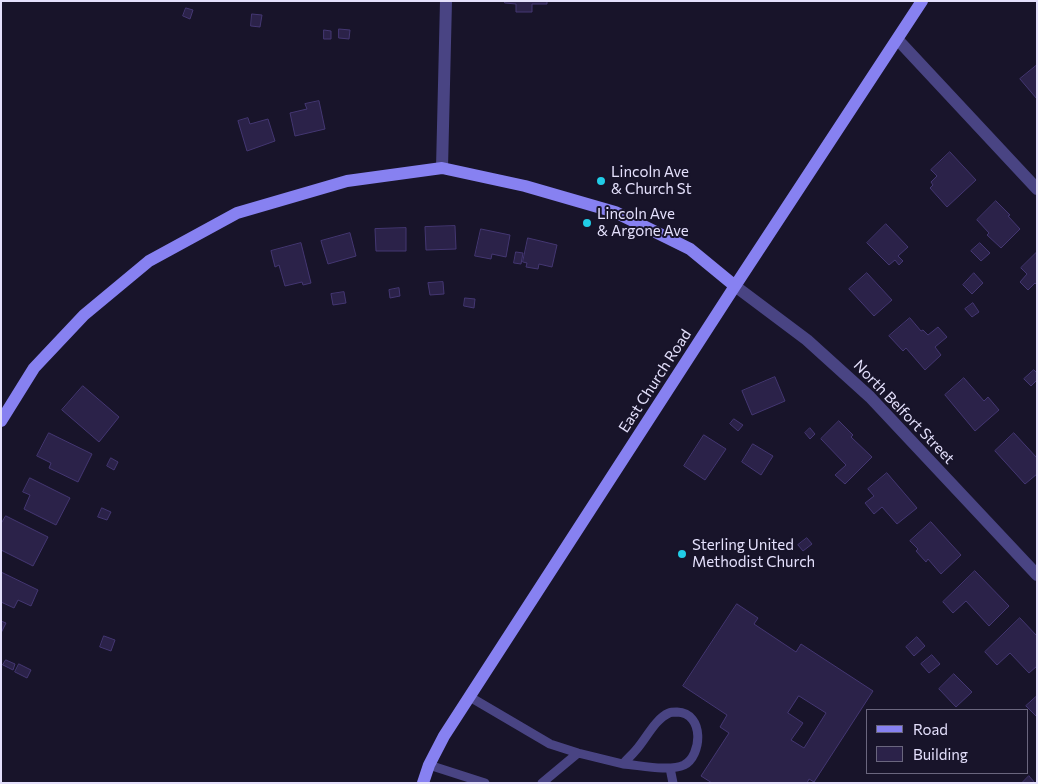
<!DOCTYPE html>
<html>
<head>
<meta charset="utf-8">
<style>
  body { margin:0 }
  #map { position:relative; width:1038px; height:784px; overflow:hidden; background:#18142a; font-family:Commissioner,sans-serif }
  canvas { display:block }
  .frame { position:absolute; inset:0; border:2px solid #e4e0fc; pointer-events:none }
  .legend { position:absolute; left:866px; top:709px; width:162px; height:65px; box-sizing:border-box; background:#18142a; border:1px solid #6a667e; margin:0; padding:6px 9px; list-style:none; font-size:15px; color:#e4e0fc }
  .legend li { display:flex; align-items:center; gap:10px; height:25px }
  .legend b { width:25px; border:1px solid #6a667e }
</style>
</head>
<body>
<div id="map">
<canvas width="1038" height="784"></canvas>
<div class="frame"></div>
<ul class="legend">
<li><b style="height:6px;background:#8781f1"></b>Road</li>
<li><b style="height:14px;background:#2b2249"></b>Building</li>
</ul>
</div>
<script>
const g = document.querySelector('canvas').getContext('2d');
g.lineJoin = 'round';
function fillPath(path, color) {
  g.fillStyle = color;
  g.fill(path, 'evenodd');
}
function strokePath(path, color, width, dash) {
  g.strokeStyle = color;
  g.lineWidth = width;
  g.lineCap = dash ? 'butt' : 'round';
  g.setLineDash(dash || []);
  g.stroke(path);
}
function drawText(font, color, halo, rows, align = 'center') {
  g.font = font + ' Commissioner,sans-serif';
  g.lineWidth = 4;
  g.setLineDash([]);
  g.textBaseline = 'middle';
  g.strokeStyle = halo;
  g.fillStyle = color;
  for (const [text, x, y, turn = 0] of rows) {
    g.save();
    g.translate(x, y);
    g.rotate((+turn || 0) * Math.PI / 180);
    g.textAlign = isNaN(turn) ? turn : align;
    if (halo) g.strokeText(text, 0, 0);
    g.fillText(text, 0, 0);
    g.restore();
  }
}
const building = new Path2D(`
  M505,1h42v3h-15v8h-16v-8l-11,-1z
  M186,8l7,2 -3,9 -7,-3z
  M252,14l10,1 -2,12 -9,-1z
  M339,29l11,1 -1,9 -10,-1z
  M324,30l7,1v8h-7z
  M1037,65v34l-17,-20z
  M319,101l6,28 -30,7 -5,-23 17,-4 -2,-5z
  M248,118l2,6 18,-5 7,22 -28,10 -9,-30z
  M950,152l26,28 -29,27 -17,-19 3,-3 -2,-3 6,-6 -6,-6z
  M996,201l14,14 -2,1 12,13 -19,19 -14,-13 2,-2 -12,-13z
  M886,224l22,23 -10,9 5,5 -4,4 -4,-5 -6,5 -22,-22z
  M455,226l1,23 -30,1 -1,-23z
  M406,228v23h-30l-1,-22z
  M481,229l29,6 -4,22 -14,-3 -1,5 -16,-3z
  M350,233l6,23 -28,8 -7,-23z
  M528,238l29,7 -5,22 -13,-3 -1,5 -12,-2 1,-4 -4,-1z
  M301,243l10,40 -8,2 -1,-3 -17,4 -6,-21 -4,2 -4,-16z
  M980,243l10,10 -9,8 -10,-10z
  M516,252l7,1 -2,11 -7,-1z
  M1037,252v33l-2,-2 -7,7 -8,-8 7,-8 -6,-6z
  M867,273l25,27 -18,16 -25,-27z
  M974,273l9,10 -11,11 -9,-9z
  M443,282l1,12 -14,1 -2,-12z
  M399,288l1,8 -10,2 -1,-8z
  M344,292l2,11 -13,2 -2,-11z
  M465,298l10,1 -1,9 -10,-2z
  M973,303l6,9 -7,5 -7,-8z
  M910,318l11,13 2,-1 5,5 10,-8 9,10 -12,10 6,8 -16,15 -19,-22 -3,3 -14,-15z
  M1034,370l3,3v7l-6,6 -7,-7z
  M775,377l10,24 -33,14 -10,-24z
  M964,378l20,23 4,-4 11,13 -24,21 -30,-36z
  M83,386l36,31 -20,25 -37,-32z
  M734,419l9,6 -5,6 -8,-7z
  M839,421l14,14 -2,2 21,20 -27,27 -10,-9 11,-10 -25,-26z
  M810,428l5,6 -5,5 -5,-6z
  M49,433l43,21 -14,28 -29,-14 2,-5 -14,-7z
  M1014,433l23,25v16l-12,10 -30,-33z
  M704,435l22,14 -21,31 -21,-14z
  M753,444l20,12 -12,19 -19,-13z
  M111,458l7,4 -4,8 -7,-4z
  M887,473l30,35 -20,16 -15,-17 -8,7 -9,-11 9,-7 -6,-7z
  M30,478l40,20 -14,27 -32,-16 6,-14 -7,-3z
  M102,508l9,4 -4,8 -9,-3z
  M6,516l42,21 -15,29 -32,-16v-26z
  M931,522l30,33 -20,19 -13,-15 -2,3 -10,-11 2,-2 -8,-8z
  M807,538l5,6 -9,7 -5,-6z
  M975,571l34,35 -20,20 -23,-25 -13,12 -10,-11z
  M1,572l37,18 -7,16 -13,-6 -4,8 -13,-6z
  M737,604l21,14 -4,6 42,28 5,-8 72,47 -59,91 -5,-3 -2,4h-95l-11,-7 28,-43 -9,-6 7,-12 -44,-29zM799,696l27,17 -22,35 -13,-8 12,-17 -15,-10z
  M1020,618l17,18v30l-8,7 -19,-20 -13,12 -12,-13z
  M1,621l5,2 -5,10z
  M104,636l11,4 -4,11 -11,-4z
  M917,637l8,9 -11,10 -8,-9z
  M932,655l8,9 -11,9 -8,-9z
  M6,660l9,4 -2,6 -10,-5z
  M19,664l12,6 -4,8 -12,-6z
  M954,674l18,18 -16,15 -17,-18z
  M1037,696v21l-11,-11z
  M1029,776l6,7h-13z`);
const lane = new Path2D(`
  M470,697l80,47 28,9 45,11c4,-5 9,-9 13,-14 10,-11 19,-31 33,-37 2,-1 6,-1 8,-1 28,1 25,44 7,53 -15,7 -45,0 -61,-1
  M429,765l56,18
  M670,768l3,15
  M542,783l36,-30`);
const street = new Path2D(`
  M898,40l139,149
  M442,168l4,-167
  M735,286l72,54 63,57 167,178`);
const secondary = new Path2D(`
  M1,421l33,-53 50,-53 65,-54 88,-48 110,-32 95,-13 83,18 90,26 75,37 45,37
  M423,783l6,-18 15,-29 291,-450 187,-285`);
const markers = [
  [601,181,5,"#21cde7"],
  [587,223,5,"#21cde7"],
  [682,554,5,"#21cde7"]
];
const poiNames = [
  ["Lincoln Ave",611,172],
  ["& Church St",611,189],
  ["Lincoln Ave",597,214],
  ["& Argone Ave",597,231],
  ["Sterling United",692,545],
  ["Methodist Church",692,562]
];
const streetNames = [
  ["East Church Road",655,381,-57],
  ["North Belfort Street",904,412,46]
];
fillPath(building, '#2b2249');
strokePath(building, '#443772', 1);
strokePath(lane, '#494483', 9);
strokePath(street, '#494483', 12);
strokePath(secondary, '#8781f1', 12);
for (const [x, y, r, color] of markers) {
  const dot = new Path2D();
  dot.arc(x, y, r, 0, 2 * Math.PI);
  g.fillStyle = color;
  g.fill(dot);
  strokePath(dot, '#18142a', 2);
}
drawText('15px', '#e4e0fc', '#18142a', poiNames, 'left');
drawText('15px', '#e4e0fc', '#18142a', streetNames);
</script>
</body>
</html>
